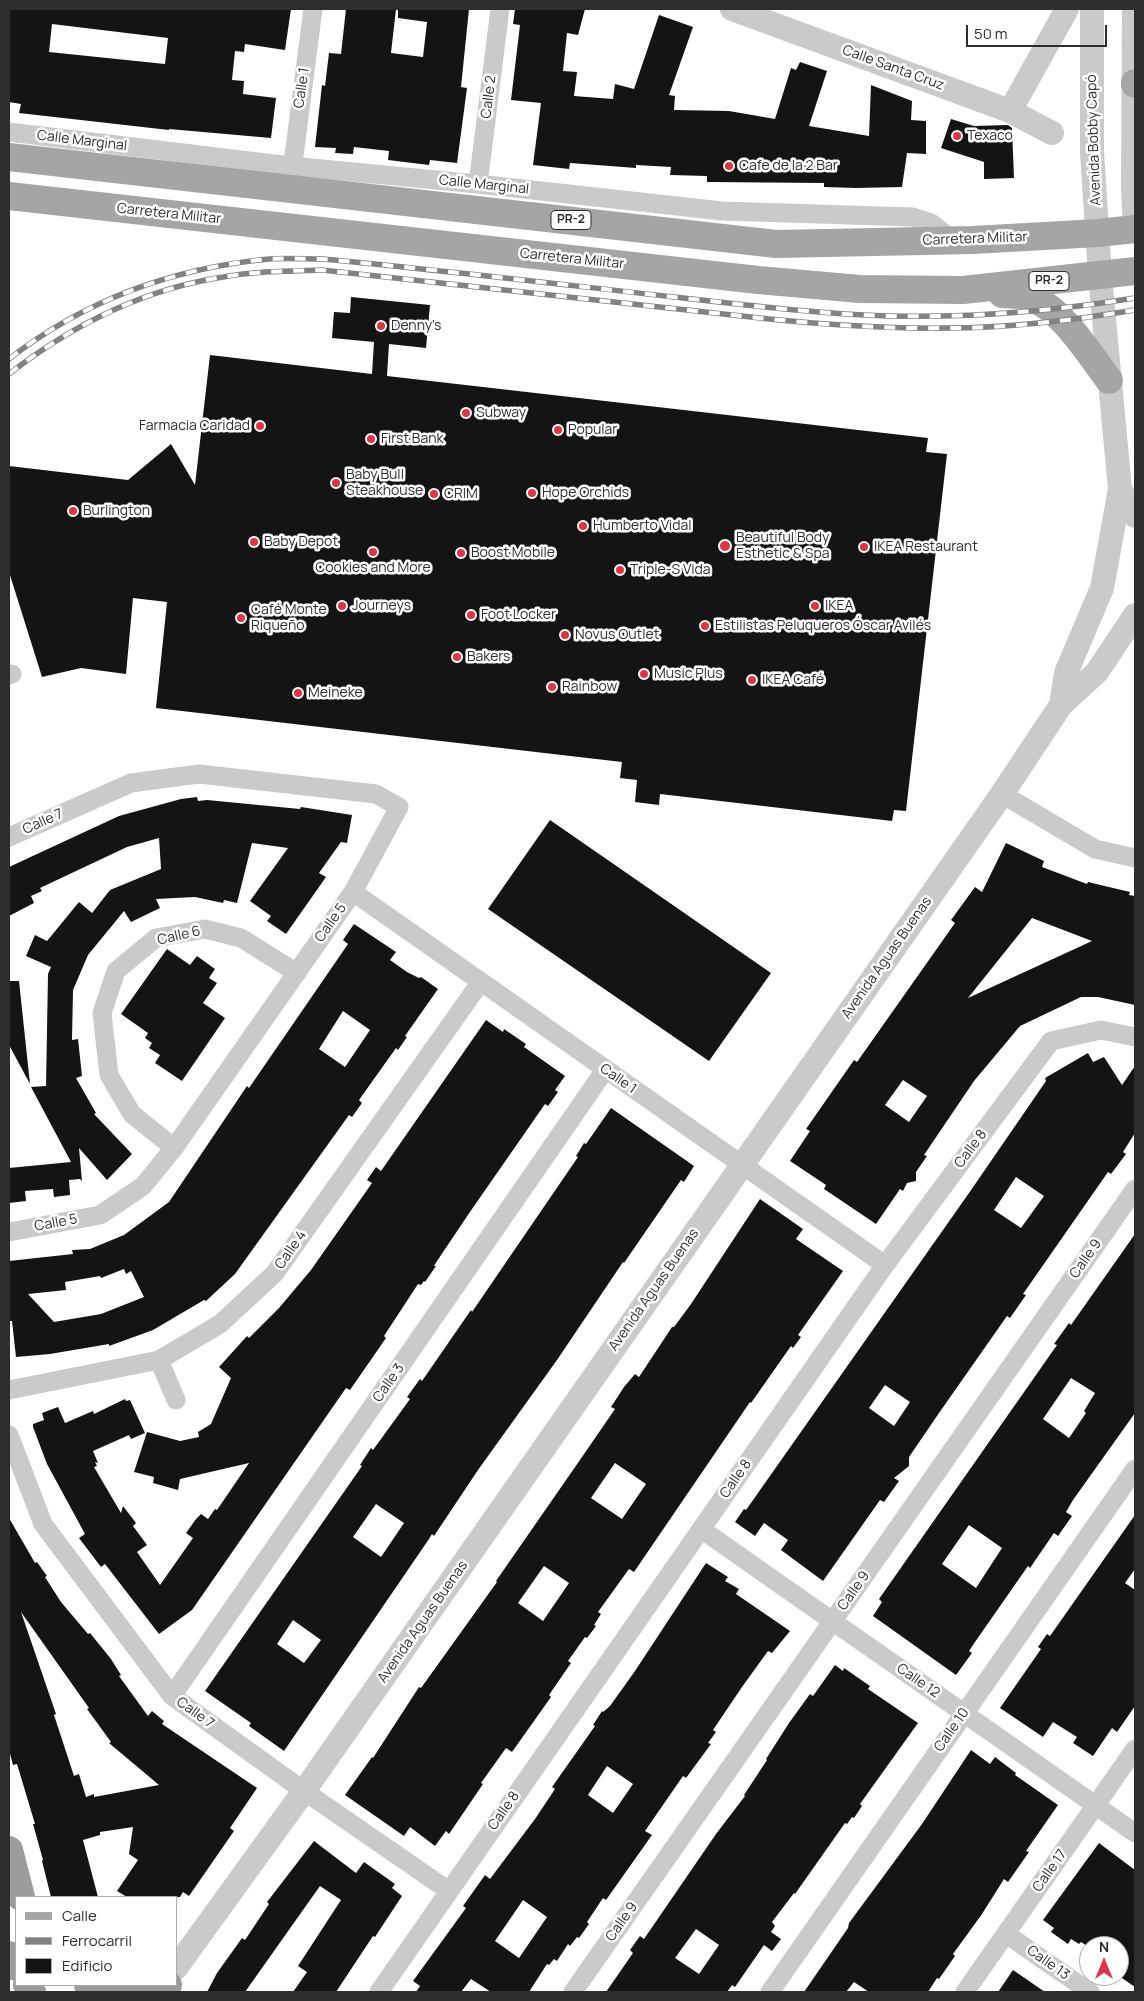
<!DOCTYPE html>
<html>
<head>
<meta charset="utf-8">
<style>
  body { margin:0 }
  #map { position:relative; width:1144px; height:2001px; overflow:hidden; background:#fff; font-family:Manrope,sans-serif }
  canvas { display:block }
  .frame { position:absolute; inset:0; border:10px solid #2d2d2d; pointer-events:none }
  .legend { position:absolute; left:15px; top:1896px; width:162px; height:90px; box-sizing:border-box; background:#fff; border:1px solid #ababab; margin:0; padding:6px 9px; list-style:none; font-size:15px; color:#2d2d2d }
  .legend li { display:flex; align-items:center; gap:10px; height:25px }
  .legend b { width:25px; border:1px solid #ababab }
  .north { position:absolute; left:1079px; top:1936px; width:50px; height:50px; box-sizing:border-box; background:#fff; border:1px solid #ababab; border-radius:50%; rotate:0deg; font-size:14px; font-weight:700; line-height:20px; text-align:center; color:#2d2d2d }
  .north::after { content:''; display:block; margin:auto; width:18px; height:22px; background:#dc3645; clip-path:polygon(50% 0,100% 100%,50% 72%,0 100%) }
  .scale { position:absolute; left:966px; top:25px; width:141px; height:22px; box-sizing:border-box; border:2px solid #2d2d2d; border-top:0; padding-left:6px; font-size:15px; line-height:18px; white-space:nowrap; color:#2d2d2d; -webkit-text-stroke:4px #fff; paint-order:stroke }
</style>
</head>
<body>
<div id="map">
<canvas width="1144" height="2001"></canvas>
<div class="frame"></div>
<ul class="legend">
<li><b style="height:6px;background:#a5a5a5"></b>Calle</li>
<li><b style="height:6px;background:#828282"></b>Ferrocarril</li>
<li><b style="height:14px;background:#141414"></b>Edificio</li>
</ul>
<div class="north">N</div>
<div class="scale">50 m</div>
</div>
<script>
const g = document.querySelector('canvas').getContext('2d');
g.lineJoin = 'round';
function fillPath(path, color) {
  g.fillStyle = color;
  g.fill(path, 'evenodd');
}
function strokePath(path, color, width, dash) {
  g.strokeStyle = color;
  g.lineWidth = width;
  g.lineCap = dash ? 'butt' : 'round';
  g.setLineDash(dash || []);
  g.stroke(path);
}
function drawText(font, color, halo, rows, align = 'center') {
  g.font = font + ' Manrope,sans-serif';
  g.lineWidth = 5;
  g.setLineDash([]);
  g.textBaseline = 'middle';
  g.strokeStyle = halo;
  g.fillStyle = color;
  for (const [text, x, y, turn = 0] of rows) {
    g.save();
    g.translate(x, y);
    g.rotate((+turn || 0) * Math.PI / 180);
    g.textAlign = isNaN(turn) ? turn : align;
    if (halo) g.strokeText(text, 0, 0);
    g.fillText(text, 0, 0);
    g.restore();
  }
}
const building = new Path2D(`
  M9,9h282l-6,41 -40,-6 -1,8 -9,-1 -3,29 12,1 -1,13 33,4 -5,40 -102,-9v1l-150,-17 2,-9 -12,-2zM52,24l116,14 -3,26 -116,-12z
  M346,9h50l-5,44 32,4 4,-35 -29,-4v-9h71l-8,78 6,1 -10,75 -27,-3 -1,5 -41,-5 1,-9 -35,-4 -1,7 -18,-1 1,-5 -21,-1 7,-62 3,1 4,-33 12,1z
  M515,9h70l-7,26 -11,-2 -4,38 14,1 -3,24 39,3 2,-15 19,5 25,-74 34,12 -24,68 6,1 -1,14 55,1 46,8 16,-51 5,2 4,-8 27,9 -18,55 60,10 2,-51 41,16 -1,19 15,1v33l-19,-1 -5,34 -46,1 -32,-1v-4l-117,-1v-6l-37,-1 1,-8 -35,-2v3l-66,-5 -1,6 -36,-4 8,-62 -30,-3 9,-75 -7,-1z
  M951,119l23,7 34,-1 4,3 2,50 -30,1v-17l-43,-14z
  M351,297l79,8 -4,43 -37,-4 -2,32 541,62 -2,14 21,2 -41,357 -12,-1 -2,11 -232,-27 -1,11 -24,-3 2,-22 -17,-2 2,-16 -466,-54 11,-106 -34,-4 -7,76 -45,-6 -39,9 -33,-105v-106l119,14 43,-36 24,41 15,-130 162,19 2,-32 -42,-4 2,-26 16,1z
  M197,797l1,4 9,-1 93,9 1,-2 51,8 -5,28 -6,-1 -22,31 7,4 -40,57 -19,-13 4,-5 -21,-15 38,-53 -36,-5 -15,60 -13,-3 -1,3 -28,-6 -39,2 4,9 -29,14 -7,-11 -36,44 -15,35 -1,50 6,-1 4,37 -6,2 20,35 -2,1 38,40 -25,26 -28,-32 3,33 -2,-2 -11,1 1,15 -16,2 -1,-8 -28,2 1,10 -17,2v-35l62,-6 -40,-75 15,-1 2,-112 3,-7 -25,-11 9,-21 12,6 32,-39 13,11 18,-23 51,-21 -2,-31 -32,9 -87,41 2,3 -11,5 3,7 -25,13v-49l110,-51 62,-17z
  M550,820l221,153 -62,88 -221,-152z
  M1006,843l38,18 -2,6 45,17 1,-2 42,10 -1,3 6,1v109l-37,-8h-17l-61,29 -46,55 -50,74 3,1 -11,16v9l-9,2 -4,8 -3,-2 -24,35 -52,-35 2,-4 -36,-24 20,-30 -4,-2 48,-69 3,2 98,-139 -4,-3 24,-33 7,5zM1032,918l60,23 -124,57zM903,1080l24,16 -18,26 -24,-17z
  M354,924l42,28 -6,8 17,12 12,6 2,-1 17,12 -33,47 2,1 -9,13 -2,-2 -37,52 3,3 -10,14 -3,-2 -114,159 -29,27 -2,-1 -51,30 -44,16v-2l-59,10 -34,3 -4,-36h-3v-60l64,-7 -1,-4 18,-1 34,-14 45,-33 78,-116 2,2 99,-144 -5,-4zM343,1011l27,19 -25,37 -26,-18zM124,1269l2,5 5,-3 13,26 -43,17 -47,8 -26,-28 38,-4 -1,-8 35,-6 1,2z
  M167,949l23,16 7,-9 18,13 -6,9 8,5 -14,20 22,15 -43,63 -27,-18 5,-8 -11,-7 3,-5 -7,-5 3,-5 -27,-19z
  M9,981h10l11,103 -21,-39z
  M486,1020l17,12 1,-3 22,15 -2,3 41,29 -10,14 3,2 -10,14 -3,-2 -73,105 -35,52 -3,5h2l-11,16 -1,-1 -3,4 -3,-1 -34,52 2,2 -36,52 -4,-2 -154,222 -33,24 -54,-70 -4,3 -22,-29 6,-4 -38,-70 -14,-37v-3l11,-4 -2,-7 16,-6 7,16 28,-12 1,3 31,-15 1,2 4,-1 15,33 -14,6 -2,-4 -36,16 5,12 -3,-1 2,4 -3,1 27,46 2,-7 13,17 -3,3 14,19 -10,7 23,33 33,-47 -7,-5 10,-14 5,-5 7,5 7,-10 2,1 32,-47 -69,16 -2,11 -25,-7 1,-6 -20,-5 13,-40 33,9 19,-4 -1,-5 13,-8 20,-46 -12,-11 28,-31 2,2 30,-30 32,-38 61,-87 -5,-3 9,-13 5,4z
  M1088,1053l5,9 11,-5 18,28 13,-19v67l-12,19 3,2 -15,20 -3,-2 -85,122 3,1 -16,23 -3,-2 -68,97 -30,44v9l-15,12 5,3 -15,21 -4,-2 -57,81 -42,-31 7,-10 -24,-17 -9,13 -20,-14 9,-13 2,1 223,-317 77,-112 -1,-3zM1016,1177l28,19 -23,32 -27,-18zM885,1385l25,17 -16,24 -25,-18z
  M611,1108l83,58 -10,16 -3,-2 -57,83 -1,-1 -66,98 -79,110 -44,66 -2,-2 -3,5 -145,212 -35,-25 2,-3 -46,-32 157,-225 -2,-1 11,-17 2,2 37,-51 -3,-2 13,-18 2,2 49,-71 1,2 106,-155 -2,-1 8,-13 2,1zM376,1504l28,19 -23,34 -28,-20zM293,1620l28,20 -17,23 -27,-19z
  M760,1199l43,30 -7,10 47,32 -45,64 3,2 -8,11 -2,-2 -40,57 -1,-1 -116,170 -5,-3 -31,43 3,2 -7,11 2,1 -9,12 -2,-1 -17,24 3,2 -22,32 2,2 -39,55 -6,-4 -25,35 2,1 -34,50 -3,-3 -11,15 -25,-19 -6,9 -59,-41 27,-38 1,1 46,-71 2,1 76,-106 -1,-1 86,-124 33,-48 -4,-2 13,-20 11,-13 4,3 33,-50h2l17,-23zM615,1463l31,21 -24,35 -31,-21zM544,1566l25,17 -26,38 -25,-18z
  M1135,1234v179l-62,87 -7,12 6,4 -14,20 -4,-3 -24,35 -2,-2 -53,76 -6,9 3,2 -16,22 -83,-59 9,-14 -3,-3 178,-254 -3,-1 15,-21 2,2zM1071,1378l24,15 -11,18 2,2 -17,25 -26,-19zM969,1525l33,23 -26,40 -34,-24z
  M1135,1515v54l-10,14 10,7v116l-18,26 -5,-4 -19,28 -20,-13 4,-6 -24,-15 -10,15 -43,-29 41,-59 -3,-2 9,-13 3,2z
  M9,1518l26,45 2,-1 10,14 -2,1 16,25 27,32 2,-1 21,26 10,16 -2,1 29,40 4,-5 12,10 -2,3 95,64 -27,40 4,3 -45,65 -6,-4 -3,5h-53l-10,-6 21,-31 -9,-6 4,-27 -33,5v3l-17,5 15,57h-47l-9,-36 1,-1 -10,-36h2l-18,-60 -4,1 -4,-15zM21,1612l68,96 -2,1 24,33 -2,1 50,42 -65,12v-3l-8,3 -7,-23 -5,2 -20,-61 2,-1z
  M706,1563l22,14 -3,4 14,8 -3,5 54,37 -18,22 -4,-2 -26,36 -29,43 3,2 -8,11 3,1 -25,34 -3,-2 -38,55 7,4 -46,65 -3,-2 -16,24 2,2 -10,14 -2,-1 -7,9 -2,-2 -11,17 -3,-2 -5,6 -2,-1 -18,28h-38l-20,-13 -10,13h-45l4,-6 -7,-5 53,-73 -3,-2 22,-31 5,4 45,-60 20,-30 -3,-2 43,-61 -2,-1 9,-14 1,1 7,-6 25,-35zM607,1766l26,18 -20,29 -25,-18zM523,1900l24,17 -28,41 -24,-17z
  M835,1665l8,6 1,-3 26,18 -2,3 50,34 -58,81 2,2 -8,12 -2,-1 -5,7 -2,-1 -50,71 -1,-1 -22,29 3,4 -4,6 10,7 -9,12 -8,-6 -29,42 -3,-2 -5,7h-121l27,-39 -3,-3 10,-14 4,3 72,-105 29,-38 -1,-1 23,-35 -1,-1 23,-36 21,-29 3,2zM696,1929l23,16 -20,29 -24,-16z
  M971,1750l19,14 5,-7 21,16 -1,2 43,30 -32,46 3,1 -21,30 -4,-3 -22,35 -29,40 2,2 -16,23 -2,-1 -9,14h-59l-15,-10 -8,10h-42l44,-64 1,-5 73,-99z
  M314,1841l42,32 8,-11 31,22 -3,4 10,8 -27,41 -2,-1 -37,56h-43l14,-20 -9,-6 43,-66 -21,-14 -75,106h-38l10,-19 25,-35 3,2 24,-36 -2,-2z
  M1099,1843l36,27v117l-16,-11v-30h-32l-6,-4 -2,2 -8,-5 -3,5 -17,-12 3,-4 -11,-8z
  M1013,1970l32,22h-47z`);
const minor = new Path2D(`
  M9,132l282,34 187,18 244,27 191,6 18,6 23,18
  M291,179l22,-170
  M478,184l22,-175
  M9,675l3,-1
  M1002,794l93,55 40,9
  M9,837l122,-54 68,-9 177,20 23,13 -46,85 -179,256 -31,38 -43,29 -91,17
  M353,892l532,373
  M174,1148l-42,-34 -23,-39 -7,-62 14,-42 40,-33 49,-9 36,9 56,35
  M159,1360l17,40
  M9,1390l150,-30 61,-36 55,-51 205,-290
  M9,1435l34,89 129,172 132,95 145,100
  M701,1529l434,304
  M172,1696l433,-626
  M1006,1934l84,58
  M379,1992l506,-727 166,-224 50,-11 34,7
  M573,1992l562,-803
  M770,1992l365,-523
  M965,1992l170,-243`);
const tertiary = new Path2D(`
  M732,9l278,102 42,22
  M1134,9l-1,179 2,38
  M1010,111l57,-102
  M1120,489l15,27
  M1061,705l5,-32 36,-85 18,-99 -20,-213 -8,-124v-143
  M176,1968l128,-177 698,-997 59,-89 36,-33 38,-57`);
const primary = new Path2D(`
  M1135,83v1
  M9,157l767,87 197,-4 125,-7 37,-4
  M9,196l749,84 102,9 103,1 172,-19
  M1002,294c8,1 19,0 27,3 31,9 61,58 80,83`);
const trunk = new Path2D(`
  M9,1850l12,47
  M9,1955l7,12
  M27,1985l5,7
  M88,1985l41,6 18,-6
  M166,1992l2,-7`);
const rail = new Path2D(`
  M9,359c76,-59 165,-91 260,-100 18,-1 36,0 54,0 117,11 234,25 351,38 72,8 144,17 216,19 82,2 164,-5 245,-18
  M9,374c62,-48 135,-85 214,-97 33,-6 66,-6 99,-7l447,49c60,6 120,10 180,9 62,0 125,-8 186,-18`);
const markers = [
  [957,136,5,"#dc3645"],
  [729,166,5,"#dc3645"],
  [381,326,5,"#dc3645"],
  [466,413,5,"#dc3645"],
  [260,426,5,"#dc3645"],
  [558,430,5,"#dc3645"],
  [371,439,5,"#dc3645"],
  [336,483,5,"#dc3645"],
  [532,493,5,"#dc3645"],
  [434,494,5,"#dc3645"],
  [73,511,5,"#dc3645"],
  [583,526,5,"#dc3645"],
  [254,542,5,"#dc3645"],
  [725,546,6,"#dc3645"],
  [864,547,5,"#dc3645"],
  [373,552,5,"#dc3645"],
  [461,553,5,"#dc3645"],
  [620,570,5,"#dc3645"],
  [342,606,5,"#dc3645"],
  [815,606,5,"#dc3645"],
  [471,615,5,"#dc3645"],
  [241,618,5,"#dc3645"],
  [705,626,5,"#dc3645"],
  [565,635,5,"#dc3645"],
  [457,657,5,"#dc3645"],
  [644,674,5,"#dc3645"],
  [752,680,5,"#dc3645"],
  [552,687,5,"#dc3645"],
  [298,693,5,"#dc3645"]
];
const shields = [
  [571,220,40],
  [1049,281,40]
];
const shieldNames = [
  ["PR-2",571,220],
  ["PR-2",1049,281]
];
const streetNames = [
  ["Calle Santa Cruz",893,68,20],
  ["Calle 1",302,88,-82],
  ["Calle 2",489,97,-83],
  ["Avenida Bobby Capó",1094,140,-92],
  ["Calle Marginal",82,141,7],
  ["Calle Marginal",484,185,6],
  ["Carretera Militar",169,214,6],
  ["Carretera Militar",975,239,-2],
  ["Carretera Militar",572,259,6],
  ["Calle 7",43,822,-24],
  ["Calle 5",331,923,-55],
  ["Calle 6",179,936,-13],
  ["Avenida Aguas Buenas",887,958,-55],
  ["Calle 1",618,1079,35],
  ["Calle 8",971,1149,-53],
  ["Calle 5",56,1223,-10],
  ["Calle 4",291,1250,-55],
  ["Calle 9",1086,1259,-55],
  ["Avenida Aguas Buenas",654,1290,-55],
  ["Calle 3",389,1383,-55],
  ["Calle 8",736,1479,-55],
  ["Calle 9",854,1591,-55],
  ["Avenida Aguas Buenas",423,1622,-55],
  ["Calle 12",918,1681,35],
  ["Calle 7",195,1713,36],
  ["Calle 10",952,1730,-55],
  ["Calle 8",504,1811,-55],
  ["Calle 17",1050,1871,-55],
  ["Calle 9",622,1922,-55],
  ["Calle 13",1048,1963,35]
];
const poiNames = [
  ["Texaco",967,136],
  ["Cafe de la 2 Bar",739,166],
  ["Denny's",391,326],
  ["Subway",476,413],
  ["Farmacia Caridad",250,426,"right"],
  ["Popular",568,430],
  ["First Bank",381,439],
  ["Baby Bull",346,475],
  ["Steakhouse",346,491],
  ["Hope Orchids",542,493],
  ["CRIM",444,494],
  ["Burlington",83,511],
  ["Humberto Vidal",593,526],
  ["Beautiful Body",736,538],
  ["Esthetic & Spa",736,554],
  ["Baby Depot",264,542],
  ["IKEA Restaurant",874,547],
  ["Boost Mobile",471,553],
  ["Cookies and More",373,568,"center"],
  ["Triple-S Vida",630,570],
  ["Journeys",352,606],
  ["IKEA",825,606],
  ["Café Monte",251,610],
  ["Riqueño",251,626],
  ["Foot Locker",481,615],
  ["Estilistas Peluqueros Óscar Avilés",715,626],
  ["Novus Outlet",575,635],
  ["Bakers",467,657],
  ["Music Plus",654,674],
  ["IKEA Café",762,680],
  ["Rainbow",562,687],
  ["Meineke",308,693]
];
fillPath(building, '#141414');
strokePath(minor, '#cacaca', 19);
strokePath(tertiary, '#cacaca', 24);
strokePath(primary, '#a5a5a5', 28);
strokePath(trunk, '#9c9c9c', 28);
strokePath(rail, '#828282', 5.5);
strokePath(rail, '#fff', 4, [11]);
for (const [x, y, r, color] of markers) {
  const dot = new Path2D();
  dot.arc(x, y, r, 0, 2 * Math.PI);
  g.fillStyle = color;
  g.fill(dot);
  strokePath(dot, '#fff', 2);
}
for (const [x, y, w] of shields) {
  const box = new Path2D();
  box.roundRect(x - w / 2, y - 9.5, w, 19, 4);
  g.fillStyle = '#fff';
  g.fill(box);
  strokePath(box, '#2d2d2d', 1);
}
drawText('bold 12px', '#2d2d2d', null, shieldNames);
drawText('14px', '#2d2d2d', '#fff', streetNames);
drawText('14px', '#2d2d2d', '#fff', poiNames, 'left');
</script>
</body>
</html>
